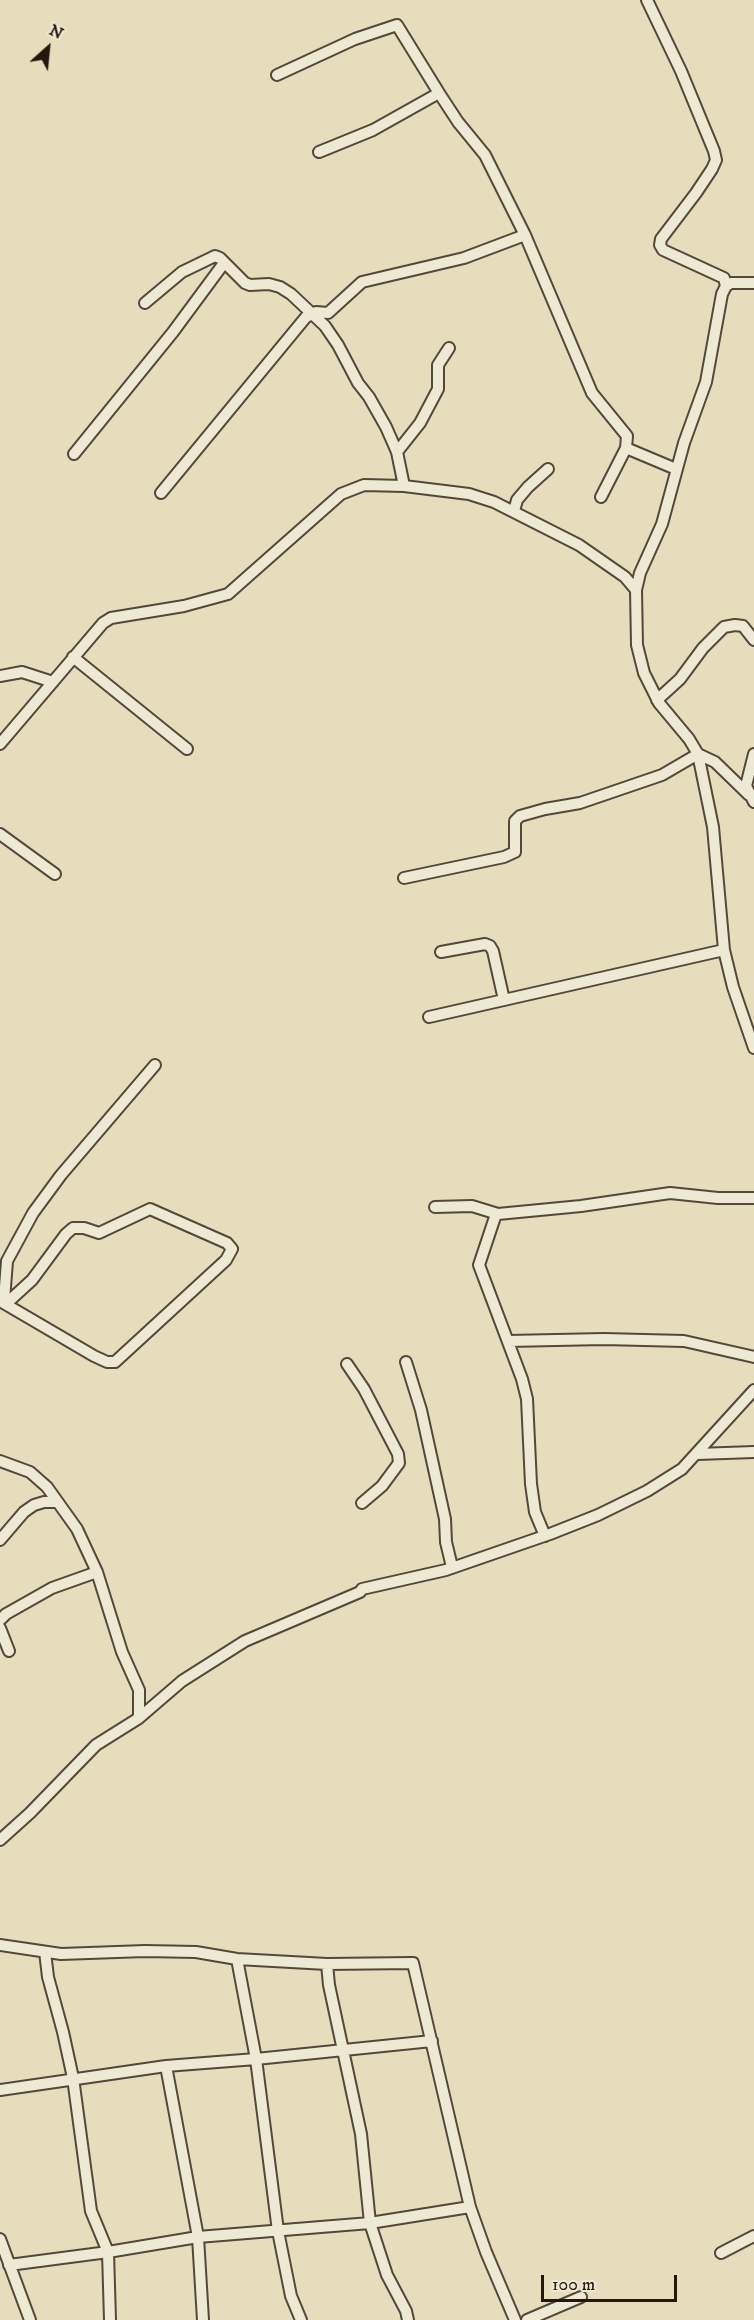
<!DOCTYPE html>
<style>
body{margin:0}
#map{position:relative;width:754px;height:2320px;overflow:hidden;background:#e5ddbc;font-family:"IM FELL DW Pica",serif}
canvas{display:block}
.north{position:absolute;left:18px;top:18px;width:60px;height:60px;-webkit-text-stroke:4px #eee9d3;paint-order:stroke;rotate:27deg;font-size:16px;font-weight:700;line-height:24px;text-align:center;color:#24170e}
.north::after{content:'';display:block;margin:auto;width:21px;height:27px;background:#24170e;clip-path:polygon(50% 0,100% 100%,50% 72%,0 100%)}
.scale{position:absolute;left:541px;top:2275px;width:136px;height:27px;box-sizing:border-box;border:3px solid #24170e;border-top:0;padding-left:8px;font-size:18px;line-height:21px;white-space:nowrap;color:#24170e;-webkit-text-stroke:4px #eee9d3;paint-order:stroke}
</style>
<div id="map">
<canvas width="754" height="2320"></canvas>
<div class="north">N</div>
<div class="scale">100 m</div>
</div>
<script>
const context = document.querySelector('canvas').getContext('2d');
context.lineJoin = 'round';
const toPath = rows => new Path2D(rows.map(r => 'M' + r).join(''));
function stroke(path, color, width, dash) { context.strokeStyle = color; context.lineWidth = width; context.lineCap = dash ? 'butt' : 'round'; context.setLineDash(dash || []); context.stroke(path); }
const minor = toPath([
 [647,0,681,71,714,151,716,160,712,169,696,193,661,239,660,245,663,250,724,278,726,286],
 [277,75,355,39,397,25,439,93],
 [319,152,373,130,439,93,458,122,485,155,525,235,592,393,627,436,626,448,676,469],
 [145,303,182,272,215,256,220,258,245,283,250,285,269,284,280,287,291,294,325,326,338,345,358,383,369,397,386,427,397,452,404,486],
 [397,452,420,423,438,389,438,365,449,348],
 [74,454,173,332,224,263],
 [161,493,306,317,316,312,328,313,362,282,464,258,525,235],
 [601,497,626,448],
 [514,511,517,500,528,487,548,469],
 [636,590,640,573,662,524,684,443,706,382,722,294,726,286,731,283,754,283],
 [73,657,187,749],
 [0,676,22,672,53,682],
 [657,700,680,679,703,648,724,627,735,625,743,626,754,640],
 [0,744,103,623,111,618,184,606,228,594,341,494,364,485,404,486,469,494,494,502,579,545,625,577,636,590,637,645,644,673,659,703,689,739,698,754,713,827,724,950,733,987,754,1048],
 [754,754,746,786,754,802],
 [0,834,55,874],
 [404,878,504,857,515,852,515,821,520,816,545,809,580,803,662,775,698,754,715,762,749,795],
 [441,952,485,944,490,946,493,951,504,1000],
 [429,1017,724,950],
 [435,1207,472,1206,498,1214,581,1206,670,1193,718,1198,754,1198],
 [496,1214,479,1265,522,1379,527,1399,531,1484,535,1512,545,1536],
 [0,1300,9,1301,32,1280,66,1234,73,1228,84,1228,99,1233,150,1209,227,1243,232,1249,226,1260,115,1362,107,1362,94,1356,0,1301],
 [4,1300,7,1261,33,1213,61,1175,155,1065],
 [508,1341,604,1339,684,1341,754,1357],
 [406,1362,421,1410,445,1519,446,1542,452,1567],
 [347,1364,364,1389,398,1454,399,1463,382,1486,362,1503],
 [697,1454,754,1452],
 [0,1461,30,1472,47,1487,77,1529,97,1572,122,1652,139,1690,139,1718],
 [0,1540,24,1512,34,1505,44,1502,56,1502],
 [0,1620,6,1614,52,1588,97,1572],
 [0,1628,9,1651],
 [0,1840,30,1813,96,1745,139,1718,182,1681,245,1641,360,1592,362,1589,446,1570,550,1534,598,1515,647,1491,682,1469,754,1390],
 [0,1945,61,1954,145,1951,196,1952,237,1959,327,1964,413,1963,470,2207,486,2252,515,2320],
 [45,1952,48,1977,63,2032,73,2078,91,2211,108,2252,110,2320],
 [237,1959,256,2059,278,2231,291,2296,301,2320],
 [327,1964,329,1985,361,2134,370,2223,387,2275,406,2311,408,2320],
 [166,2066,198,2237,203,2320],
 [0,2090,166,2066,256,2059,432,2041],
 [0,2239,30,2320],
 [721,2253,754,2236],
 [9,2265,108,2252,198,2237,370,2223,470,2207],
 [527,2320,581,2297]
]);
stroke(minor, '#54483a', 14);
stroke(minor, '#eee9d3', 10);
</script>
